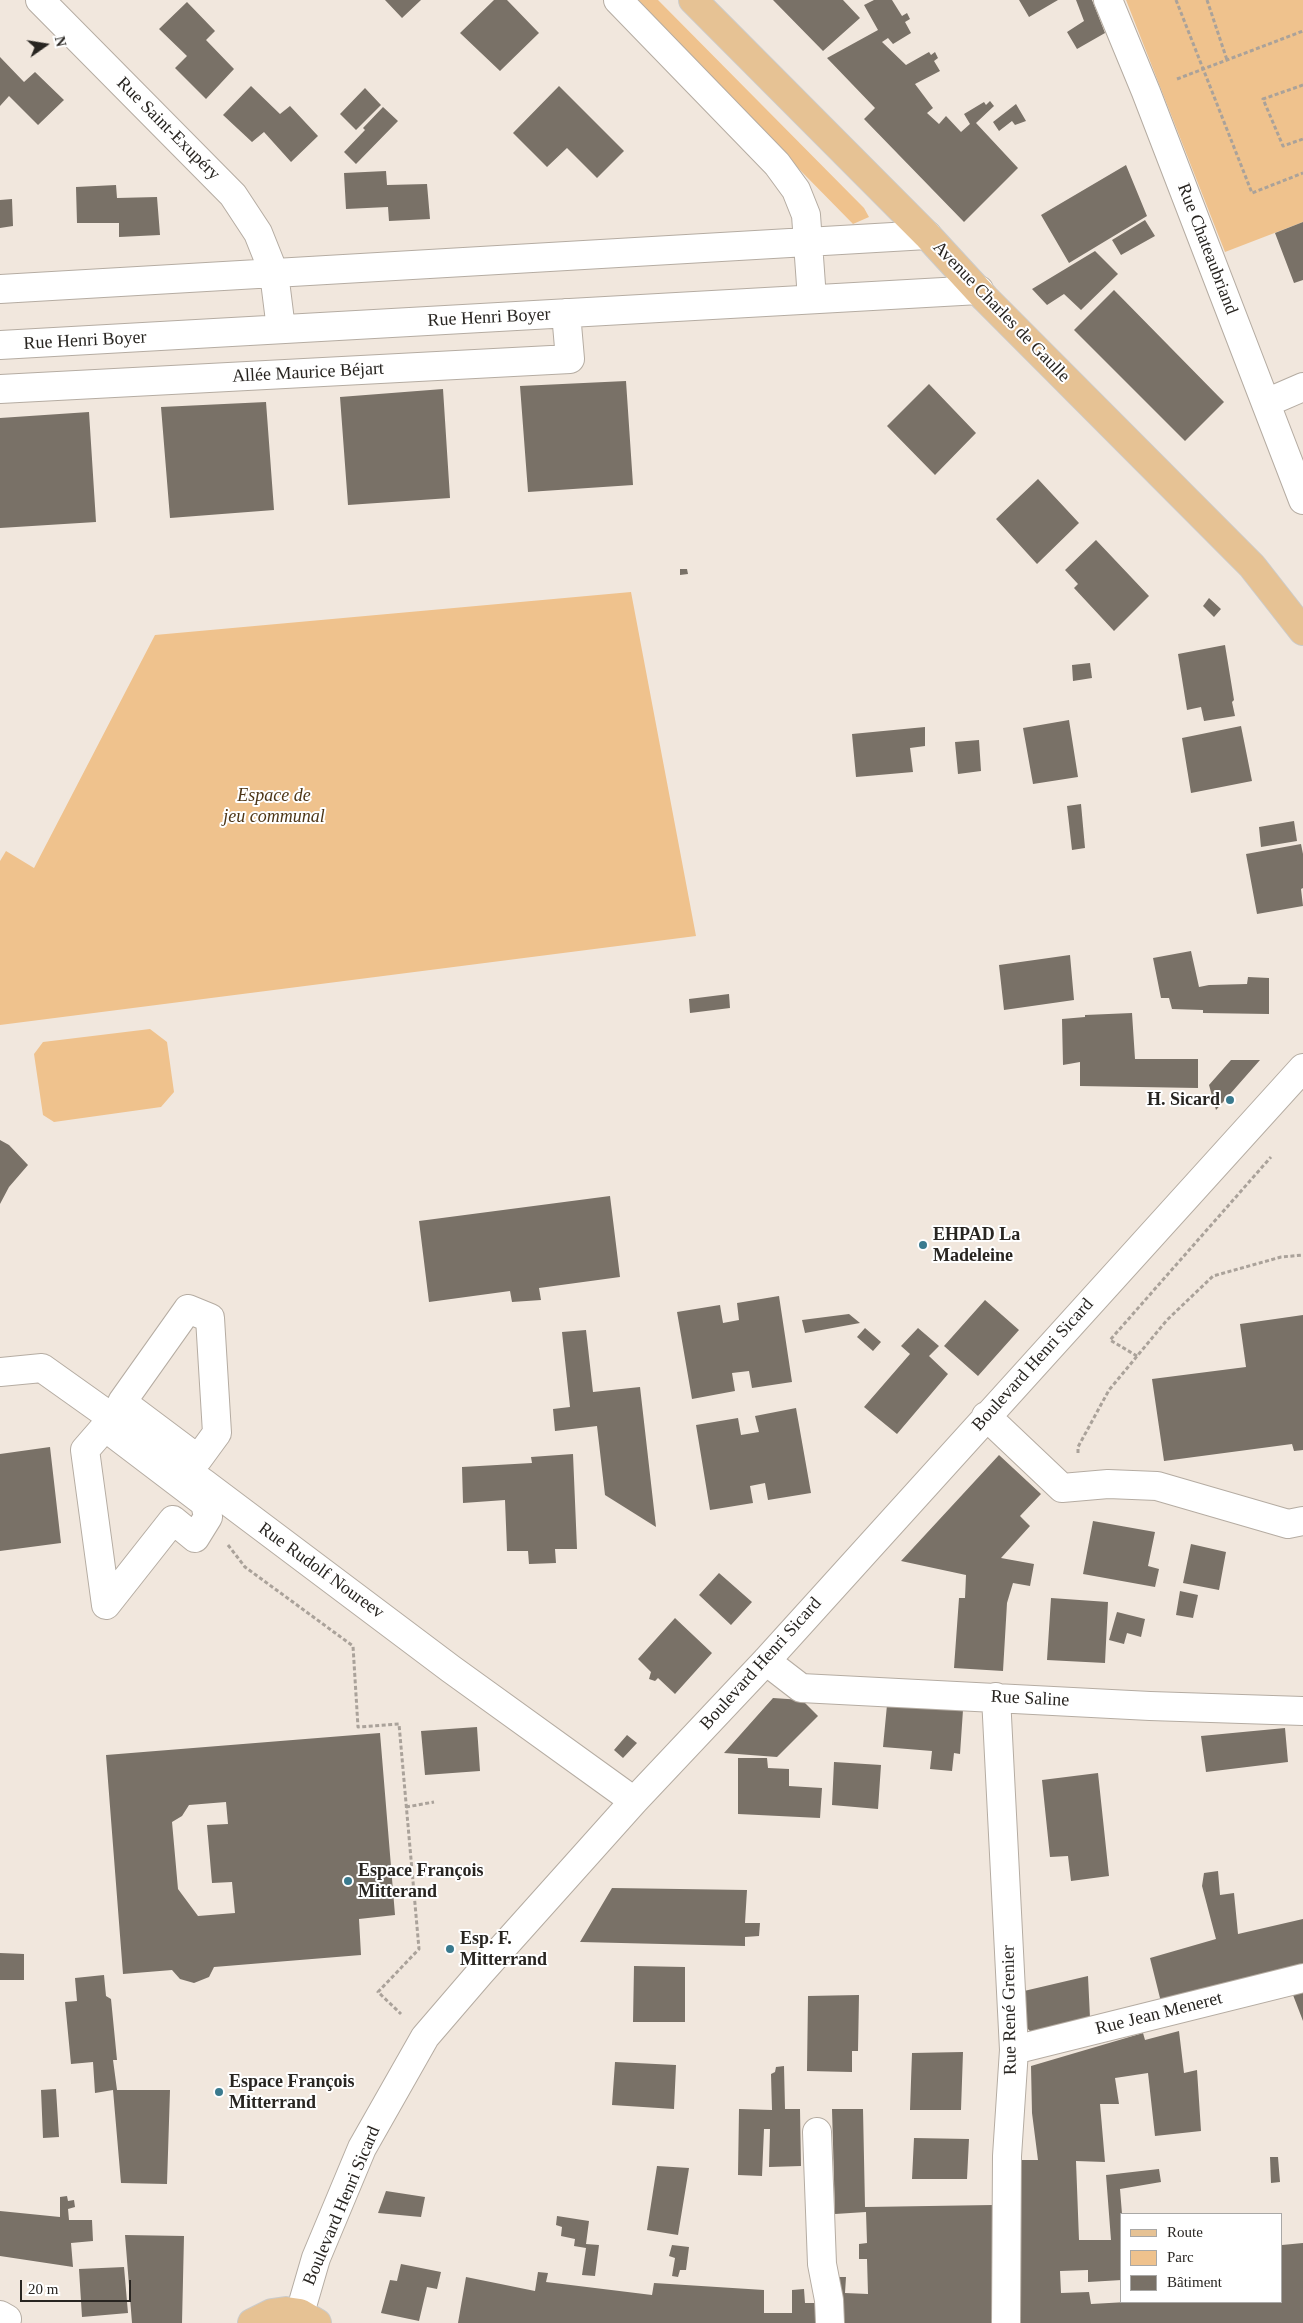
<!DOCTYPE html>
<meta charset="utf-8">
<style>
body{margin:0}
#map{position:relative;width:1303px;height:2323px;overflow:hidden;background:#f1e7dd;font-family:"Times New Roman",serif}
canvas{display:block}
.legend{position:absolute;left:1120px;top:2213px;width:162px;height:90px;box-sizing:border-box;background:#fff;border:1px solid #a9a8a6;margin:0;padding:6px 9px;list-style:none;font-size:15px;color:#282521}
.legend li{display:flex;align-items:center;gap:10px;height:25px}
.legend b{width:25px;border:1px solid #a9a8a6}
.north{position:absolute;left:20px;top:20px;width:50px;height:50px;-webkit-text-stroke:4px #fff;paint-order:stroke;rotate:77deg;font-size:14px;font-weight:700;line-height:20px;text-align:center;color:#282521}
.north::after{content:'';display:block;margin:auto;width:18px;height:22px;background:#282521;clip-path:polygon(50% 0,100% 100%,50% 72%,0 100%)}
.scale{position:absolute;left:20px;top:2280px;width:111px;height:22px;box-sizing:border-box;border:2px solid #282521;border-top:0;padding-left:6px;font-size:15px;line-height:18px;white-space:nowrap;color:#282521;-webkit-text-stroke:4px #fff;paint-order:stroke}
</style>
<div id="map">
<canvas width="1303" height="2323"></canvas>
<ul class="legend">
<li><b style="height:6px;background:#e6c294"></b>Route</li>
<li><b style="height:14px;background:#efc28d"></b>Parc</li>
<li><b style="height:14px;background:#797167"></b>Bâtiment</li>
</ul>
<div class="north">N</div>
<div class="scale">20 m</div>
</div>
<script>
const context = document.querySelector('canvas').getContext('2d');
context.lineJoin = 'round';
function fillPath(path, color) { context.fillStyle = color; context.fill(path, 'evenodd'); }
const toPath = rows => new Path2D(rows.map(r => 'M' + r).join(''));
function stroke(path, color, width, dash) { context.strokeStyle = color; context.lineWidth = width; context.lineCap = dash ? 'butt' : 'round'; context.setLineDash(dash || []); context.stroke(path); }
function label(font, color, halo, rows, align = 'center') {
  context.font = font + ' "Times New Roman",serif'; context.lineWidth = 4; context.setLineDash([]); context.textBaseline = 'middle'; context.strokeStyle = halo; context.fillStyle = color; for (const [text, x, y, turn = 0] of rows) {
    context.save(); context.translate(x, y); context.rotate((+turn || 0) * Math.PI / 180); context.textAlign = isNaN(turn) ? turn : align; if (halo) context.strokeText(text, 0, 0); context.fillText(text, 0, 0); context.restore();
  }
}
const green = toPath([
 [633,0,658,0,864,208,869,217,853,224],
 [1126,0,1303,0,1303,222,1225,252],
 [631,592,696,936,0,1025,0,861,6,851,34,868,155,635],
 [150,1029,167,1042,174,1092,161,1107,54,1122,43,1115,34,1054,43,1042]
]);
const building = toPath([
 [385,0,421,0,402,18],
 [494,0,507,0,539,33,500,71,460,33],
 [773,0,843,0,860,18,823,51],
 [874,0,892,0,902,16,907,13,910,19,905,22,911,33,893,44,888,38,882,42,906,65,929,52,931,55,935,52,938,58,934,61,940,71,915,84,933,108,927,113,939,124,946,116,961,132,970,124,964,114,984,102,986,105,990,101,994,106,976,123,1018,168,964,222,864,119,875,108,827,58,878,30,864,5],
 [1019,0,1058,0,1029,17],
 [1076,0,1092,0,1105,33,1077,49,1067,32,1084,21],
 [187,2,215,31,206,40,234,69,206,99,175,68,187,56,159,29],
 [0,57,24,82,35,72,64,100,38,125,9,96,0,106],
 [251,86,280,114,290,106,318,136,291,162,264,132,252,142,223,115],
 [559,86,624,151,597,178,567,148,547,167,513,133],
 [365,88,381,105,356,130,340,114],
 [1016,104,1026,121,1015,125,1012,121,999,131,993,122],
 [383,107,398,121,356,164,344,152,365,130,363,128],
 [1126,165,1147,216,1069,263,1041,215],
 [386,171,387,185,427,184,430,219,389,221,388,207,346,209,344,173],
 [116,185,117,198,157,197,160,235,119,237,119,223,77,223,76,187],
 [12,199,13,226,0,228,0,200],
 [1145,220,1155,236,1121,255,1112,240],
 [1303,222,1303,280,1294,283,1275,233],
 [1095,251,1118,274,1081,310,1064,294,1047,305,1032,289],
 [1114,290,1224,402,1185,441,1074,330],
 [626,381,633,485,528,492,520,386],
 [929,384,976,433,935,475,887,426],
 [443,389,450,498,348,505,340,397],
 [266,402,274,510,170,518,161,407],
 [89,412,96,522,0,528,0,418],
 [1038,479,1079,523,1037,564,996,519],
 [1096,540,1149,596,1114,631,1074,588,1078,584,1065,570],
 [680,569,687,569,688,574,680,575],
 [1209,598,1221,609,1214,617,1203,606],
 [1225,645,1234,700,1232,702,1235,716,1204,721,1201,707,1187,710,1178,654],
 [1090,663,1092,678,1073,681,1072,665],
 [1069,720,1078,777,1033,784,1023,728],
 [1241,726,1252,781,1191,793,1182,738],
 [925,727,925,746,910,748,913,772,856,777,852,734],
 [979,740,981,771,958,774,955,742],
 [1081,804,1085,848,1072,850,1067,806],
 [1294,821,1297,841,1261,847,1259,827],
 [1301,844,1303,854,1303,888,1301,889,1303,906,1257,914,1246,854],
 [1191,951,1199,987,1209,985,1247,984,1248,977,1269,978,1269,1014,1203,1013,1203,1010,1172,1009,1169,998,1161,998,1153,958],
 [1070,955,1074,1000,1004,1010,999,965],
 [729,994,730,1008,690,1013,689,999],
 [1132,1013,1135,1059,1198,1059,1198,1088,1080,1086,1080,1062,1063,1065,1062,1019,1085,1017,1085,1015],
 [1231,1060,1260,1060,1216,1110,1209,1085],
 [0,1140,9,1145,28,1165,9,1187,0,1204],
 [610,1196,620,1277,539,1288,541,1300,512,1302,510,1291,429,1302,419,1221],
 [779,1296,792,1382,752,1388,749,1371,732,1373,735,1391,692,1399,677,1312,720,1305,723,1323,739,1320,737,1303],
 [985,1300,1019,1330,978,1376,944,1346],
 [849,1314,860,1323,805,1333,802,1320],
 [1303,1315,1303,1450,1294,1451,1292,1444,1164,1461,1152,1379,1246,1367,1240,1324],
 [865,1328,881,1342,873,1351,857,1337],
 [918,1328,939,1346,929,1356,948,1374,897,1434,864,1407,910,1354,901,1346],
 [586,1330,593,1392,640,1387,656,1527,605,1495,597,1426,555,1431,553,1409,570,1407,562,1332],
 [796,1408,811,1493,768,1500,765,1483,750,1486,753,1503,710,1510,696,1425,738,1418,741,1435,759,1432,755,1416],
 [50,1447,61,1543,0,1551,0,1454],
 [573,1454,577,1549,555,1549,556,1563,529,1564,528,1551,507,1551,505,1500,463,1503,462,1467,532,1463,531,1457],
 [999,1455,1041,1494,1020,1516,1030,1526,1001,1558,1034,1564,1030,1586,1013,1583,1007,1603,1003,1671,954,1668,959,1598,965,1598,966,1575,901,1561],
 [1093,1521,1155,1532,1148,1566,1159,1569,1155,1587,1083,1574],
 [1191,1544,1226,1552,1219,1590,1183,1583],
 [719,1573,752,1602,731,1625,699,1595],
 [1180,1591,1198,1595,1193,1618,1176,1615],
 [1051,1598,1108,1602,1105,1663,1047,1660],
 [1117,1612,1145,1619,1141,1637,1127,1633,1124,1644,1109,1640],
 [675,1618,712,1653,675,1694,658,1678,655,1681,649,1679,651,1672,638,1659],
 [773,1698,802,1700,818,1716,777,1757,724,1753],
 [887,1705,963,1710,960,1754,954,1753,952,1771,930,1769,932,1751,883,1747],
 [477,1727,480,1771,425,1775,421,1731],
 [1285,1728,1288,1762,1206,1772,1201,1736],
 [380,1733,395,1915,359,1919,361,1955,214,1967,209,1977,194,1983,180,1979,172,1970,123,1974,106,1755],
 [226,1802,228,1824,207,1825,212,1883,232,1882,235,1913,198,1916,178,1889,172,1822,182,1816,189,1805],
 [627,1735,637,1743,623,1758,614,1750],
 [738,1758,767,1758,768,1768,789,1769,789,1786,822,1788,820,1818,738,1814],
 [834,1762,881,1765,878,1809,832,1805],
 [1098,1773,1109,1876,1071,1881,1068,1856,1050,1857,1042,1780],
 [1218,1871,1220,1895,1234,1893,1238,1934,1303,1919,1303,1964,1161,2002,1150,1958,1216,1939,1202,1886,1204,1873],
 [612,1888,747,1890,745,1923,760,1923,759,1936,745,1937,745,1946,580,1942],
 [0,1953,24,1954,24,1980,0,1980],
 [634,1966,685,1967,685,2022,633,2022],
 [104,1975,106,1996,111,1999,117,2060,113,2060,117,2090,170,2090,167,2184,121,2183,113,2090,95,2093,93,2062,71,2064,65,2002,77,2001,75,1978],
 [1088,1976,1090,2018,1031,2032,1026,2027,1024,1991],
 [1303,1992,1303,2021,1293,1995],
 [859,1995,858,2051,852,2051,852,2072,807,2071,808,1996],
 [1179,2031,1184,2073,1197,2070,1201,2131,1155,2136,1148,2073,1115,2078,1119,2104,1100,2104,1105,2162,1076,2161,1079,2240,1111,2240,1106,2175,1159,2169,1161,2182,1120,2189,1122,2214,1122,2280,1088,2282,1088,2270,1060,2271,1061,2293,1089,2292,1091,2304,1127,2302,1282,2302,1282,2245,1303,2243,1303,2323,1019,2323,1018,2160,1038,2160,1032,2113,1031,2066,1143,2033,1145,2040],
 [963,2052,961,2110,910,2110,912,2053],
 [615,2062,676,2065,674,2109,612,2105],
 [784,2066,785,2109,800,2109,801,2166,769,2167,770,2129,764,2129,762,2176,738,2175,739,2109,772,2110,771,2074,775,2072,776,2067],
 [56,2089,59,2137,43,2138,41,2090],
 [832,2109,863,2109,865,2207,993,2205,992,2323,835,2323,835,2277,846,2277,845,2293,868,2294,867,2259,859,2259,859,2244,867,2243,866,2212,835,2214],
 [914,2138,969,2139,967,2179,912,2179],
 [1270,2157,1278,2157,1280,2182,1271,2183],
 [657,2166,689,2168,678,2235,647,2230],
 [386,2191,425,2197,421,2217,378,2213],
 [67,2196,68,2201,74,2200,75,2207,68,2209,69,2220,92,2220,93,2241,71,2243,73,2267,0,2256,0,2211,60,2217,60,2197],
 [557,2216,589,2221,586,2244,599,2245,595,2276,582,2275,586,2248,574,2246,575,2239,561,2236,562,2227,556,2225],
 [125,2235,184,2236,182,2323,132,2323],
 [672,2245,689,2247,686,2270,680,2270,678,2277,672,2276,675,2258,669,2256],
 [401,2264,441,2272,437,2289,427,2287,419,2321,381,2313,390,2280,397,2281],
 [124,2267,128,2313,82,2317,79,2269],
 [538,2272,548,2273,546,2282,652,2295,654,2283,764,2290,764,2313,792,2313,792,2290,804,2289,805,2303,824,2303,824,2323,458,2323,466,2277,535,2291]
]);
const path = toPath([
 [1176,0,1252,193,1303,173],
 [1207,0,1227,60],
 [1177,79,1303,31],
 [1303,85,1263,99,1283,146,1303,139],
 [1137,1356,1110,1340,1271,1157],
 [1078,1453,1078,1447,1109,1390,1167,1320,1213,1276,1281,1257,1303,1255],
 [228,1545,245,1567,353,1646,358,1727,399,1724,419,1949,378,1992,401,2014],
 [406,1807,434,1802]
]);
const minor = toPath([
 [40,0,233,195,258,233,274,273,281,329],
 [618,0,777,164,796,190,806,215,812,299],
 [1108,0,1146,92,1303,500],
 [0,289,927,235],
 [0,345,979,290],
 [0,389,570,359,566,313],
 [1266,403,1303,387],
 [188,1309,210,1318,217,1433,198,1459,122,1402,188,1309],
 [0,1372,42,1368,205,1484,451,1669,634,1801],
 [986,1416,1062,1488,1108,1484,1157,1486,1288,1524,1303,1521],
 [105,1427,205,1503,208,1517,195,1538,173,1520,106,1605,85,1450,105,1427],
 [766,1661,801,1688,1150,1706,1303,1711],
 [996,1697,1014,2050,1007,2156,1006,2323],
 [1014,2050,1303,1978],
 [817,2132,822,2264,829,2300,830,2323],
 [300,2313,316,2258,362,2148,425,2037,480,1973,634,1801,766,1661,1303,1068],
 [0,2315,7,2319]
]);
const major = toPath([
 [693,0,927,235,985,298,1252,566,1303,631],
 [252,2323,272,2313,286,2311,300,2313,317,2323]
]);
const markers = [
 [1230,1100,5,"#3a7a8e"],
 [923,1245,5,"#3a7a8e"],
 [348,1881,5,"#3a7a8e"],
 [450,1949,5,"#3a7a8e"],
 [219,2092,5,"#3a7a8e"]
];
const streetNames = [
 ["Rue Saint-Exupéry",168,129,45],
 ["Rue Chateaubriand",1207,249,69],
 ["Avenue Charles de Gaulle",1001,312,46],
 ["Rue Henri Boyer",489,318,-3],
 ["Rue Henri Boyer",85,341,-3],
 ["Allée Maurice Béjart",308,373,-3],
 ["Boulevard Henri Sicard",1033,1365,-48],
 ["Rue Rudolf Noureev",321,1571,36],
 ["Boulevard Henri Sicard",761,1664,-48],
 ["Rue Saline",1030,1699,3],
 ["Rue René Grenier",1010,2010,-91],
 ["Rue Jean Meneret",1159,2014,-14],
 ["Boulevard Henri Sicard",342,2206,-67]
];
const parkNames = [
 ["Espace de",274,796],
 ["jeu communal",274,817]
];
const poiNames = [
 ["H. Sicard",1220,1100,"right"],
 ["EHPAD La",933,1235],
 ["Madeleine",933,1256],
 ["Espace François",358,1871],
 ["Mitterand",358,1892],
 ["Esp. F.",460,1939],
 ["Mitterrand",460,1960],
 ["Espace François",229,2082],
 ["Mitterrand",229,2103]
];
fillPath(green, '#efc28d');
fillPath(building, '#797167');
stroke(minor, '#b5aca2', 30);
stroke(major, '#cbcbca', 30);
stroke(path, '#aaa29a', 3, [4, 2.5]);
stroke(minor, '#fff', 28);
stroke(major, '#e6c294', 28);
for (const [x, y, r, color] of markers) { const dot = new Path2D(); dot.arc(x, y, r, 0, 2 * Math.PI); context.fillStyle = color; context.fill(dot); stroke(dot, '#fff', 2); }
label('18px', '#282521', '#fff', streetNames);
label('italic 18px', '#4d3617', '#fff', parkNames);
label('bold 18px', '#282521', '#fff', poiNames, 'left');
</script>
